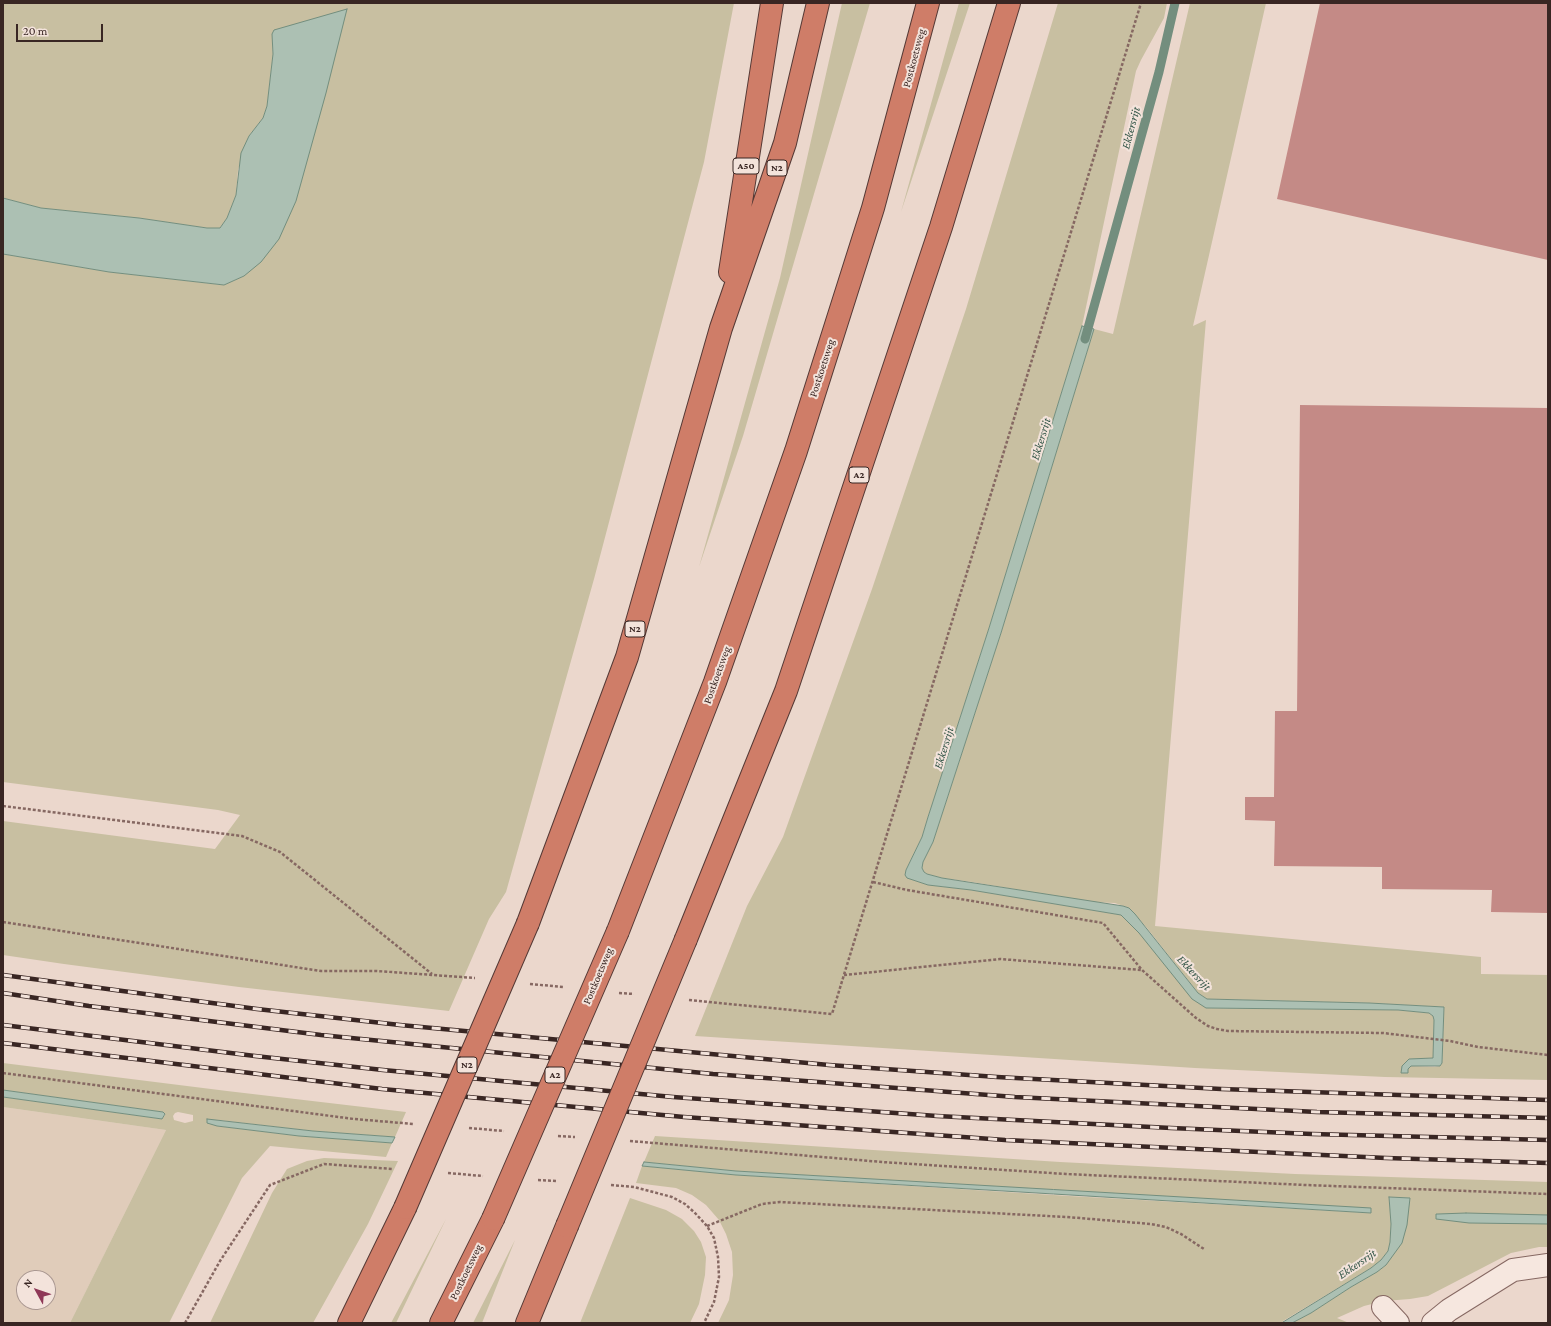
<!DOCTYPE html>
<style>
body{margin:0}
#map{position:relative;width:1551px;height:1326px;overflow:hidden;background:#ebd7cc;font-family:"Crimson Pro",serif}
canvas{display:block}
.frame{position:absolute;inset:0;border:4px solid #392623;pointer-events:none}
.north{position:absolute;left:16px;top:1270px;width:40px;height:40px;box-sizing:border-box;background:#f3e3db;border:1px solid #a99791;border-radius:50%;rotate:310deg;font-size:11px;font-weight:700;line-height:16px;text-align:center;color:#392623}
.north::after{content:'';display:block;margin:auto;width:14px;height:18px;background:#8f3857;clip-path:polygon(50% 0,100% 100%,50% 72%,0 100%)}
.scale{position:absolute;left:16px;top:24px;width:87px;height:18px;box-sizing:border-box;border:2px solid #392623;border-top:0;padding-left:5px;font-size:12px;line-height:14px;white-space:nowrap;color:#392623;-webkit-text-stroke:3px #f3e3db;paint-order:stroke}
</style>
<div id="map">
<canvas width="1551" height="1326"></canvas>
<div class="frame"></div>
<div class="north">N</div>
<div class="scale">20 m</div>
</div>
<script>
const context = document.querySelector('canvas').getContext('2d');
context.lineJoin = 'round';
function fillPath(path, color) { context.fillStyle = color; context.fill(path, 'evenodd'); }
const toPath = rows => new Path2D(rows.map(r => 'M' + r).join(''));
function stroke(path, color, width, dash) { context.strokeStyle = color; context.lineWidth = width; context.lineCap = dash ? 'butt' : 'round'; context.setLineDash(dash || []); context.stroke(path); }
function label(font, color, halo, rows, align = 'center') {
  context.font = font + ' "Crimson Pro",serif'; context.lineWidth = 4; context.setLineDash([]); context.textBaseline = 'middle'; context.strokeStyle = halo; context.fillStyle = color; for (const [text, x, y, turn = 0] of rows) {
    context.save(); context.translate(x, y); context.rotate((+turn || 0) * Math.PI / 180); context.textAlign = isNaN(turn) ? turn : align; if (halo) context.strokeText(text, 0, 0); context.fillText(text, 0, 0); context.restore();
  }
}
const farmland = toPath([
 [3,1107,166,1130,70,1323,3,1323],
 [24,1278,48,1278,48,1302,24,1302]
]);
const green = toPath([
 [3,3,734,3,704,162,594,579,506,892,489,919,449,1011,239,987,64,964,3,955,3,821,215,849,240,815,218,810,3,782,3,254,109,272,223,285,244,276,296,201,272,34,273,54,267,106,263,118,249,136,238,170,236,195,227,218,220,228,207,228,139,218,41,208,3,198],
 [842,3,870,3,743,436,699,567,780,278],
 [959,3,970,3,901,212],
 [1058,3,1167,3,1164,18,1141,60,1136,71,1082,326,989,628,928,817,922,837,906,870,909,878,928,885,971,890,1121,915,1139,933,1206,1008,1398,1010,1429,1013,1433,1016,1434,1020,1433,1058,1418,1059,1402,1073,1408,1073,1408,1069,1411,1066,1435,1067,1440,1066,1442,1063,1444,1007,1369,1003,1207,999,1198,993,1147,928,1129,908,1115,903,1091,902,972,882,942,878,927,874,924,872,922,868,923,862,933,842,1001,633,1094,329,1113,334,1190,3,1266,3,1193,326,1206,320,1155,926,1481,957,1481,974,1548,975,1548,1080,1385,1077,1195,1068,695,1036,747,906,783,837,872,589,966,309],
 [3,1063,227,1091,406,1112,395,1137,313,1131,218,1120,217,1126,299,1136,392,1143,386,1157,270,1146,242,1178,169,1323,70,1323,166,1130,3,1107,3,1097,162,1119,165,1115,163,1112,3,1090],
 [178,1112,193,1115,193,1121,185,1123,174,1120,173,1116,175,1113],
 [655,1136,1060,1162,1295,1174,1548,1182,1548,1247,1539,1247,1511,1253,1428,1296,1410,1299,1384,1301,1364,1306,1337,1318,1349,1323,1292,1323,1311,1313,1351,1287,1377,1272,1386,1265,1410,1198,1389,1197,1391,1224,1390,1242,1388,1251,1381,1260,1371,1268,1283,1321,1284,1323,718,1323,729,1300,733,1275,732,1252,726,1234,719,1220,706,1205,692,1195,676,1188,636,1183,642,1166,736,1175,1069,1196,1371,1213,1371,1209,736,1171,644,1162],
 [324,1158,398,1161,368,1224,313,1323,210,1323,272,1193,287,1169,307,1161],
 [630,1198,666,1210,682,1219,694,1231,701,1242,706,1257,705,1275,699,1304,690,1323,580,1323],
 [446,1219,396,1323,391,1323],
 [515,1240,482,1323,473,1323]
]);
const water = toPath([
 [347,9,326,93,296,201,279,239,261,262,244,276,224,285,109,272,3,254,3,198,41,208,139,218,207,228,220,228,227,218,236,195,241,153,249,136,263,118,267,106,273,54,272,34,274,30,347,9],
 [1082,326,1094,329,1001,633,933,842,923,862,922,868,924,872,927,874,942,878,1123,906,1129,908,1135,914,1198,993,1207,999,1369,1003,1444,1007,1442,1063,1440,1066,1411,1066,1408,1069,1408,1073,1401,1073,1402,1066,1409,1059,1433,1058,1434,1020,1433,1016,1429,1013,1398,1010,1206,1008,1192,999,1139,933,1121,915,971,890,928,885,907,878,905,875,906,870,922,837,928,817,989,628,1082,326],
 [3,1090,163,1112,165,1114,162,1119,3,1097,3,1090],
 [207,1119,313,1131,395,1137,392,1143,299,1136,217,1126,207,1123,207,1119],
 [644,1162,736,1171,1371,1208,1371,1213,736,1175,642,1166,644,1162],
 [1389,1197,1410,1198,1407,1225,1402,1243,1386,1265,1377,1272,1351,1287,1311,1313,1292,1323,1284,1323,1283,1322,1371,1268,1381,1260,1388,1251,1390,1242,1391,1224,1389,1197],
 [1466,1213,1548,1215,1548,1224,1469,1223,1436,1219,1436,1214,1438,1214,1466,1213]
]);
const stream = toPath([
 [1085,339,1159,72,1175,3]
]);
const building = toPath([
 [1320,3,1548,3,1548,260,1277,199],
 [1300,405,1548,408,1548,913,1491,912,1492,890,1382,889,1382,867,1274,866,1275,821,1245,820,1245,797,1274,797,1275,711,1297,711]
]);
const path = toPath([
 [3,806,242,836,280,852,432,974],
 [873,882,907,890,1103,923,1142,970,1196,1018,1208,1026,1217,1029,1228,1031,1383,1033,1450,1041,1478,1047,1548,1055],
 [3,922,321,971,377,971,475,978],
 [844,975,1000,959,1141,970],
 [530,984,564,987],
 [619,993,634,994],
 [689,1000,832,1014,1141,3],
 [3,1073,354,1119,414,1124],
 [469,1128,504,1131],
 [558,1136,575,1137],
 [630,1141,882,1162,1066,1174,1306,1185,1548,1194],
 [448,1173,483,1176],
 [538,1180,557,1181],
 [611,1185,634,1187,672,1197,685,1204,695,1213,707,1226,714,1238,718,1257,719,1277,714,1302,704,1323],
 [707,1226,762,1204,780,1202,1067,1217,1151,1224,1166,1227,1181,1234,1204,1249],
 [185,1323,220,1261,270,1185,324,1164,393,1169]
]);
const minor = toPath([
 [1383,1307,1398,1323],
 [1433,1323,1449,1310,1513,1270,1548,1265]
]);
const highway = toPath([
 [730,272,772,3],
 [528,923,627,657,721,328,785,143,818,3],
 [618,931,715,682,796,451,873,208,928,3],
 [686,939,786,691,941,227,1009,3],
 [349,1323,405,1208],
 [441,1323,493,1219],
 [527,1323,567,1226]
]);
const rail = toPath([
 [3,975,257,1009,400,1025,829,1065,997,1077,1221,1089,1548,1100],
 [3,993,89,1006,321,1035,713,1074,1015,1097,1317,1112,1548,1118],
 [3,1025,255,1056,383,1070,673,1097,937,1116,1171,1128,1312,1134,1548,1140],
 [3,1043,382,1089,684,1117,1005,1140,1386,1158,1548,1163]
]);
const highwayBridge = toPath([
 [405,1208,528,923],
 [493,1219,618,931],
 [567,1226,686,939]
]);
const shields = [
 [746,166,26],
 [777,168,20],
 [859,475,20],
 [635,629,20],
 [467,1065,20],
 [555,1075,20]
];
const shieldNames = [
 ["A50",746,166],
 ["N2",777,168],
 ["A2",859,475],
 ["N2",635,629],
 ["N2",467,1065],
 ["A2",555,1075]
];
const streetNames = [
 ["Postkoetsweg",914,58,-75],
 ["Postkoetsweg",822,368,-72],
 ["Postkoetsweg",717,675,-70],
 ["Postkoetsweg",598,976,-67],
 ["Postkoetsweg",466,1272,-64]
];
const waterNames = [
 ["Ekkersrijt",1131,128,-75],
 ["Ekkersrijt",1041,439,-73],
 ["Ekkersrijt",944,748,-73],
 ["Ekkersrijt",1194,973,47],
 ["Ekkersrijt",1357,1264,-34]
];
fillPath(farmland, '#e0ccba');
fillPath(green, '#c8bfa1');
fillPath(water, '#acc0b3');
stroke(water, '#738e7e', 1);
stroke(stream, '#738e7e', 9);
fillPath(building, '#c48a86');
stroke(minor, '#866862', 24);
stroke(highway, '#553935', 24);
stroke(path, '#866862', 2.5, [3, 2]);
stroke(minor, '#f6e7df', 22);
stroke(highway, '#cf7d68', 22);
stroke(rail, '#392623', 4.5);
stroke(rail, '#f3e3db', 3, [9]);
stroke(highwayBridge, '#553935', 24, []);
stroke(highwayBridge, '#cf7d68', 22);
for (const [x, y, w] of shields) { const box = new Path2D(); box.roundRect(x - w / 2, y - 8, w, 16, 3); context.fillStyle = '#f3e3db'; context.fill(box); stroke(box, '#392623', 1); }
label('bold 10px', '#392623', null, shieldNames);
label('11px', '#392623', '#f3e3db', streetNames);
label('italic 12px', '#345648', '#f3e3db', waterNames);
</script>
